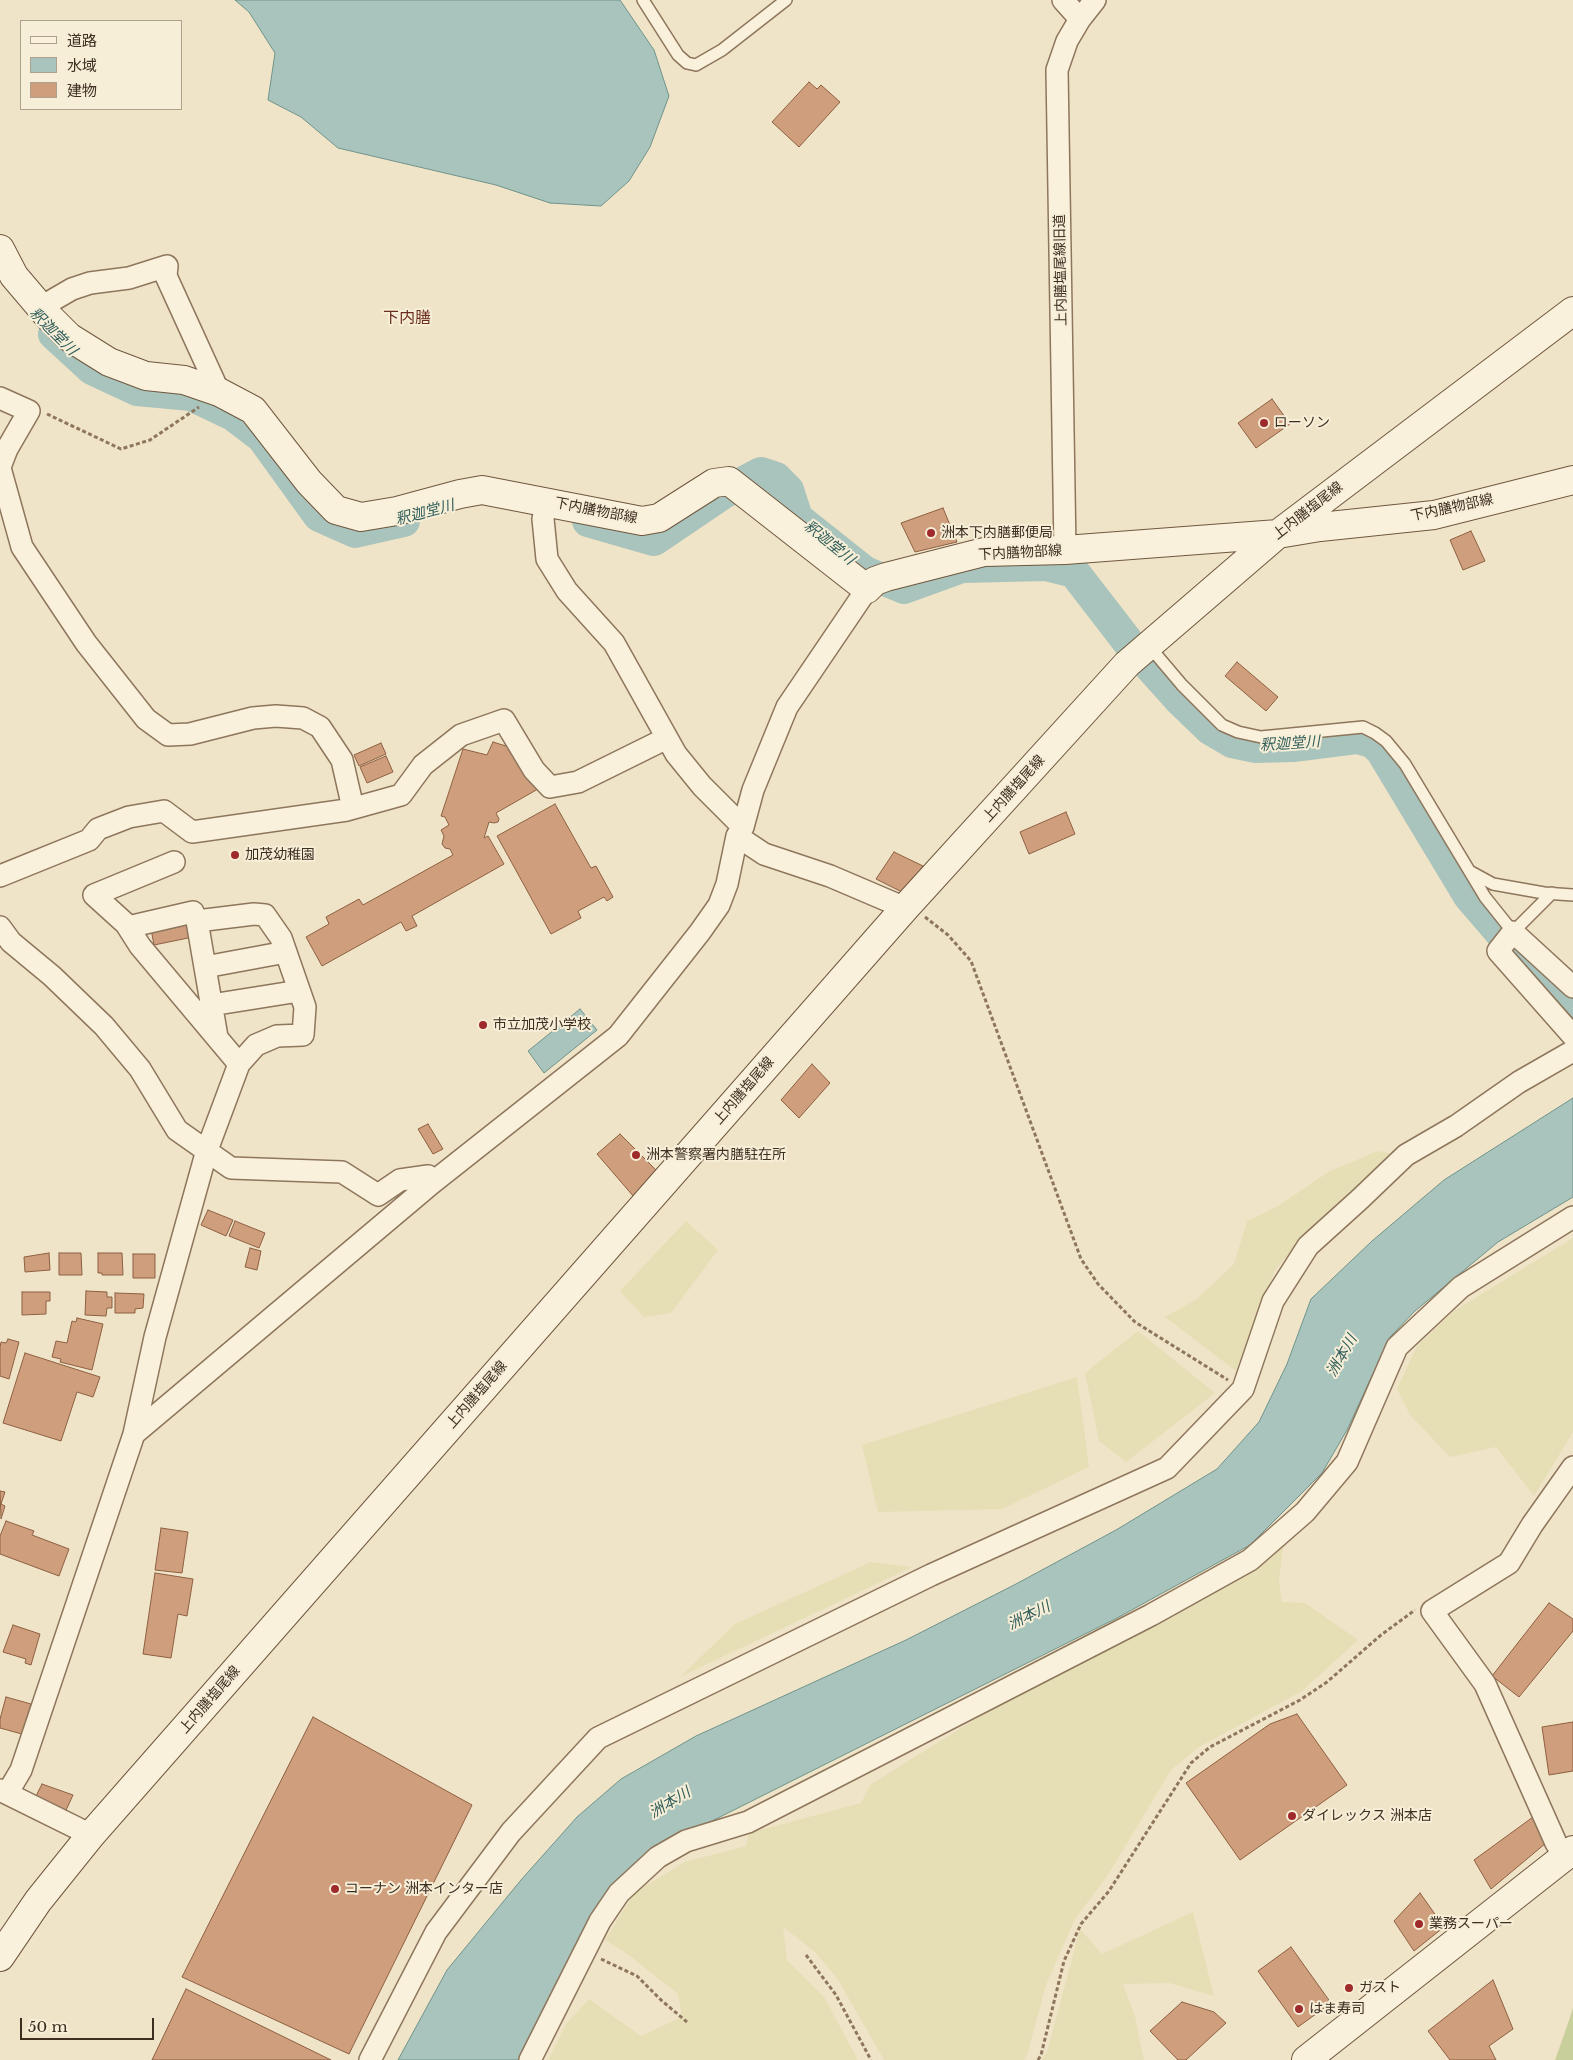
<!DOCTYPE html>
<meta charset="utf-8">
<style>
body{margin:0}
#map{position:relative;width:1573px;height:2060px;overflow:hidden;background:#f0e4c8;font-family:"Libre Baskerville","Noto Sans JP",serif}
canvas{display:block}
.legend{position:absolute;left:20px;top:20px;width:162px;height:90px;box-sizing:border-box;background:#f7eed8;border:1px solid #ada18e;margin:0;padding:6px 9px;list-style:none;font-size:15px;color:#3d2e20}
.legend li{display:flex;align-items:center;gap:10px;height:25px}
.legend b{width:25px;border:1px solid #ada18e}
.scale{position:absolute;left:20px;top:2018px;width:134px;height:22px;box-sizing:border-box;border:2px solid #3d2e20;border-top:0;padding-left:6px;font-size:15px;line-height:18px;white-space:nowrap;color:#3d2e20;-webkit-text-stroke:4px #f7eed8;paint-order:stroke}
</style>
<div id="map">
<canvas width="1573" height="2060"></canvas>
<ul class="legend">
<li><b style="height:6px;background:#faf1dc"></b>道路</li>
<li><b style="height:14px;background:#a9c4bc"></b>水域</li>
<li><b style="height:14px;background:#cf9f7d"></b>建物</li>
</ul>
<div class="scale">50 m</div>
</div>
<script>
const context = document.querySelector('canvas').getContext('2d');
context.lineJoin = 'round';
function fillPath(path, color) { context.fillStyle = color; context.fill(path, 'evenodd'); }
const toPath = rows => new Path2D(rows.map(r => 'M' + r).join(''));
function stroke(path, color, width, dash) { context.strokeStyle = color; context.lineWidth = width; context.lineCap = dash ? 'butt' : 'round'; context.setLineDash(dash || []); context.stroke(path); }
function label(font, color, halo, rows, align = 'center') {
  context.font = font + ' "Libre Baskerville","Noto Sans JP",serif'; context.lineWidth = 4; context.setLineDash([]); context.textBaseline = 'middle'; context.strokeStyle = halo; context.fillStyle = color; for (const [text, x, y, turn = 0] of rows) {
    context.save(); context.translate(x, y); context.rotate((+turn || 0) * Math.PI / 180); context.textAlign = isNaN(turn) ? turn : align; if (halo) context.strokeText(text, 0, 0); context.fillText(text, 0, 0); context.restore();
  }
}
const farmland = toPath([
 [1378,1151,1392,1154,1311,1229,1275,1270,1236,1371,1165,1317,1197,1299,1234,1264,1247,1221,1278,1206,1330,1171],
 [686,1221,718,1250,671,1313,644,1317,620,1291],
 [1573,1238,1573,1432,1534,1496,1496,1447,1450,1457,1410,1415,1397,1389,1417,1346,1454,1311],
 [1138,1331,1215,1393,1126,1462,1099,1441,1085,1373],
 [1077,1377,1089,1467,1002,1509,878,1512,862,1445],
 [1287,1518,1279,1580,1282,1602,1305,1603,1358,1640,1302,1691,1199,1747,1171,1770,1108,1875,1075,1919,1046,1985,1028,2052,1024,2060,884,2060,837,1978,815,1952,783,1927,787,1960,824,1997,858,2060,548,2060,566,2024,589,1999,641,2036,682,2017,678,1994,626,1953,605,1940,635,1892,685,1862,746,1846,749,1833,861,1803,870,1785,982,1715,985,1699,1223,1570],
 [871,1562,912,1567,680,1677,735,1624],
 [1193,1912,1214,1996,1169,1983,1123,1984,1135,2016,1144,2060,1041,2060,1047,2052,1080,1929,1102,1954]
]);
const green = toPath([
 [1573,2008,1573,2060,1555,2060,1565,2032]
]);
const water = toPath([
 [235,0,620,0,654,50,669,96,650,147,629,181,601,206,550,203,496,185,338,148,301,117,268,100,275,53,249,12,235,0],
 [580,1009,597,1030,544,1073,528,1051,580,1009],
 [1573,1098,1573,1197,1498,1242,1415,1311,1390,1337,1347,1430,1322,1473,1250,1545,1117,1618,684,1835,642,1863,523,2060,398,2060,447,1970,521,1880,577,1817,621,1779,696,1736,906,1640,1016,1584,1116,1530,1217,1469,1259,1422,1287,1364,1311,1299,1372,1241,1444,1180,1573,1098]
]);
const river = toPath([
 [54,334,92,369,137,390,191,395,233,415,262,437,319,516,355,532,404,521],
 [588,521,654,540,725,492,761,473,776,478,788,490,797,518,865,572,904,588,962,567,1046,565,1074,572,1128,642,1180,700,1210,729,1232,742,1256,747,1295,746,1358,738,1372,742,1381,750,1469,896,1506,939],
 [1524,958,1573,1009]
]);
const building = toPath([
 [809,82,817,89,821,85,840,102,799,147,772,122,809,82],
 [1272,399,1290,424,1256,448,1238,423,1272,399],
 [943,508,957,542,915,552,901,523,943,508],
 [1471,531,1485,561,1463,570,1450,540,1471,531],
 [1237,662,1278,697,1266,711,1225,676,1237,662],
 [493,742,519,750,538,789,496,813,499,819,498,822,494,823,489,822,484,838,488,836,504,864,412,916,417,926,406,931,401,922,322,966,306,937,329,924,326,917,359,899,363,905,453,855,450,849,445,848,442,844,444,836,441,830,449,825,445,817,441,816,463,749,487,755,493,742],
 [381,743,386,754,359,766,354,755,381,743],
 [386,756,393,772,367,783,360,767,386,756],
 [555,804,591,868,596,866,613,897,607,901,604,897,578,911,581,918,551,934,497,836,555,804],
 [1066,812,1075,834,1029,854,1020,832,1066,812],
 [894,852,923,866,904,893,876,879,894,852],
 [190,921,193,937,154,945,151,929,190,921],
 [812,1064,830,1083,799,1118,781,1100,812,1064],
 [428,1124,443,1149,433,1154,418,1129,428,1124],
 [620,1134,662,1176,634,1197,597,1154,620,1134],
 [208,1210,233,1220,226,1236,201,1225,208,1210],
 [235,1221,265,1233,259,1248,229,1236,235,1221],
 [250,1248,261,1251,257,1270,245,1267,250,1248],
 [49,1253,50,1270,25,1272,24,1257,49,1253],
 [59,1253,81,1253,82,1275,59,1275,59,1253],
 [98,1253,122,1253,123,1275,102,1275,102,1273,98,1273,98,1253],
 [133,1254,155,1254,155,1278,133,1278,133,1254],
 [86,1291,107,1292,107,1297,112,1297,112,1308,107,1308,106,1316,85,1315,86,1291],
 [22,1292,50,1292,50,1301,46,1301,46,1314,22,1315,22,1292],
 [115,1293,144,1294,143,1308,135,1309,135,1313,115,1313,115,1293],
 [77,1318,103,1324,92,1370,60,1362,61,1359,52,1357,56,1341,67,1343,72,1321,76,1322,77,1318],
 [8,1339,19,1342,9,1379,0,1376,0,1347,1,1342,6,1343,8,1339],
 [25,1353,100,1377,93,1397,77,1392,61,1441,3,1423,25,1353],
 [0,1491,5,1492,1,1504,5,1506,1,1519,0,1491],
 [6,1521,34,1531,32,1535,69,1549,59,1576,0,1554,0,1536,6,1521],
 [161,1528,188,1532,182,1573,155,1570,161,1528],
 [155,1573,193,1579,187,1616,178,1614,171,1658,143,1654,155,1573],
 [1549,1603,1573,1619,1573,1631,1519,1697,1492,1676,1549,1603],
 [13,1625,40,1634,31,1665,25,1663,26,1659,3,1652,13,1625],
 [6,1697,31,1704,22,1734,0,1728,0,1719,6,1697],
 [1297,1714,1347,1785,1240,1860,1186,1783,1270,1724,1297,1714],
 [313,1717,472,1805,349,2054,182,1977,313,1717],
 [1573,1722,1573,1771,1549,1775,1542,1727,1573,1722],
 [42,1784,73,1795,62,1819,33,1802,42,1784],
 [1533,1817,1546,1843,1491,1889,1474,1860,1533,1817],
 [1420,1893,1444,1927,1414,1951,1394,1921,1420,1893],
 [1291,1947,1331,2003,1298,2027,1258,1971,1291,1947],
 [1493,1980,1513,2029,1489,2046,1496,2060,1450,2060,1428,2031,1493,1980],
 [186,1989,331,2060,152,2060,186,1989],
 [1182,2002,1214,2012,1226,2023,1186,2060,1178,2060,1150,2031,1182,2002]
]);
const path = toPath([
 [47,414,121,449,150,440,199,407],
 [925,917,948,935,971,961,1081,1259,1098,1284,1135,1322,1228,1380],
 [806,1955,836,1995,871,2060],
 [601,1959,637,1976,661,2000,687,2022],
 [1038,2060,1041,2055,1064,1961,1081,1924,1109,1891,1191,1763,1210,1747,1300,1700,1327,1682,1381,1635,1415,1610]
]);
const service = toPath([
 [643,0,678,55,687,63,696,65,722,50,786,0],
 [1149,646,1182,685,1222,725,1238,732,1261,737,1363,727,1375,733,1386,741,1405,764,1485,897,1513,932,1552,893],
 [1471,872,1493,884,1544,893,1573,895]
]);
const minor = toPath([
 [1063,0,1080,19],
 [41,307,72,289,90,283,129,278,167,266,166,276,219,392],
 [0,398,29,411,7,449,0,467],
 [0,468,22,547,86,643,146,719,168,735,190,734,253,718,276,716,303,718,320,727,342,760,353,808],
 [546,502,543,519,547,559,567,591,614,643,676,754,702,786,743,827],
 [1065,550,1057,70,1067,41,1080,19,1095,0],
 [737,836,764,854,830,876,905,908],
 [174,862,94,895,126,924,140,946,239,1064],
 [0,876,89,840,98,829,129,817,164,811,192,832,347,810,401,795,423,765,461,735,504,720,534,770,550,787,578,782,667,738],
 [0,927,11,942,52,976,104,1026,140,1069,177,1130,231,1168,342,1172,378,1195,400,1180,428,1176,432,1183],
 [128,927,193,912,197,921,217,1037],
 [205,967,286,952],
 [1573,987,1513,932,1498,951,1573,1036],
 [211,1005,299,991],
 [134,1434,432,1183,618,1036,700,932,719,905,727,884,737,836,743,827,753,790,787,707,867,589],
 [0,1790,91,1835],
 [8,1792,21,1770,134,1434,155,1337,207,1150,239,1064,256,1045,277,1036,303,1035,305,1007,281,938,265,915,254,914,197,921],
 [1564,1856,1556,1843,1485,1684,1432,1611,1509,1563,1532,1525,1573,1467],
 [370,2060,436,1932,511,1832,598,1738,931,1575,1167,1468,1243,1389,1273,1301,1308,1246,1360,1199,1406,1155,1456,1126,1519,1082,1573,1051],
 [530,2060,600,1921,619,1893,658,1857,686,1841,748,1822,1151,1615,1250,1560,1305,1512,1347,1462,1397,1347,1461,1287,1573,1217]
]);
const secondary = toPath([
 [0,249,14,276,48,316,69,337,109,362,146,376,184,380,219,392,253,410,309,482,336,510,361,517,397,511,460,494,482,490,642,521,659,518,714,483,729,481,867,589,875,581,886,577,984,552,1065,550,1278,534,1320,527,1434,515,1573,480],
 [0,1957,38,1901,91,1835,905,908,1127,664,1278,534,1573,311],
 [1306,2060,1573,1850]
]);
const markers = [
 [1264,423,5,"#9e2a2b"],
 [931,533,5,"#9e2a2b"],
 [235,855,5,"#9e2a2b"],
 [483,1025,5,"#9e2a2b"],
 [636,1155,5,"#9e2a2b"],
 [1292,1816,5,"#9e2a2b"],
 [335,1889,5,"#9e2a2b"],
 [1419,1924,5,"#9e2a2b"],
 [1349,1988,5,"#9e2a2b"],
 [1299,2009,5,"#9e2a2b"]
];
const streetNames = [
 ["上内膳塩尾線旧道",1061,270,-91],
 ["下内膳物部線",1452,508,-12],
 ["下内膳物部線",596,511,11],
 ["上内膳塩尾線",1308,511,-38],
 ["下内膳物部線",1020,553,-3],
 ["上内膳塩尾線",1014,789,-48],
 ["上内膳塩尾線",744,1091,-49],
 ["上内膳塩尾線",477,1395,-49],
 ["上内膳塩尾線",210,1700,-49]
];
const poiNames = [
 ["ローソン",1274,423],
 ["洲本下内膳郵便局",941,533],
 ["加茂幼稚園",245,855],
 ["市立加茂小学校",493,1025],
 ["洲本警察署内膳駐在所",646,1155],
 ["ダイレックス 洲本店",1302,1816],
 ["コーナン 洲本インター店",345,1889],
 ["業務スーパー",1429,1924],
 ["ガスト",1359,1988],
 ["はま寿司",1309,2009]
];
const waterNames = [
 ["釈迦堂川",53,332,45],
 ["釈迦堂川",425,513,-15],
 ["釈迦堂川",829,543,39],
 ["釈迦堂川",1290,744,-4],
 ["洲本川",1342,1356,-60],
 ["洲本川",1029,1616,-26],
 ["洲本川",670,1803,-31]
];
const quarterNames = [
 ["下内膳",407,318]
];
fillPath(farmland, '#e6deb5');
fillPath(green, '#c9cf9b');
fillPath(water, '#a9c4bc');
stroke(water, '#6f938a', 1);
stroke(river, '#a9c4bc', 32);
fillPath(building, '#cf9f7d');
stroke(building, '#8d5f41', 1);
stroke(service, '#8d765c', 14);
stroke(minor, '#8d765c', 24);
stroke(secondary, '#6f573f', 30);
stroke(path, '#8d765c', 3, [4, 2.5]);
stroke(service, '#faf1dc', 11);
stroke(minor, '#faf1dc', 21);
stroke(secondary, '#faf1dc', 28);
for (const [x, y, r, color] of markers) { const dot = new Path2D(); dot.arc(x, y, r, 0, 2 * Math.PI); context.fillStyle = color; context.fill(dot); stroke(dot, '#f7eed8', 2); }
label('14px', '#3d2e20', '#f7eed8', streetNames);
label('14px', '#3d2e20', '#f7eed8', poiNames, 'left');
label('italic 15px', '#2f5d5a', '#f7eed8', waterNames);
label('16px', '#6b2e1e', '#f7eed8', quarterNames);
</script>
